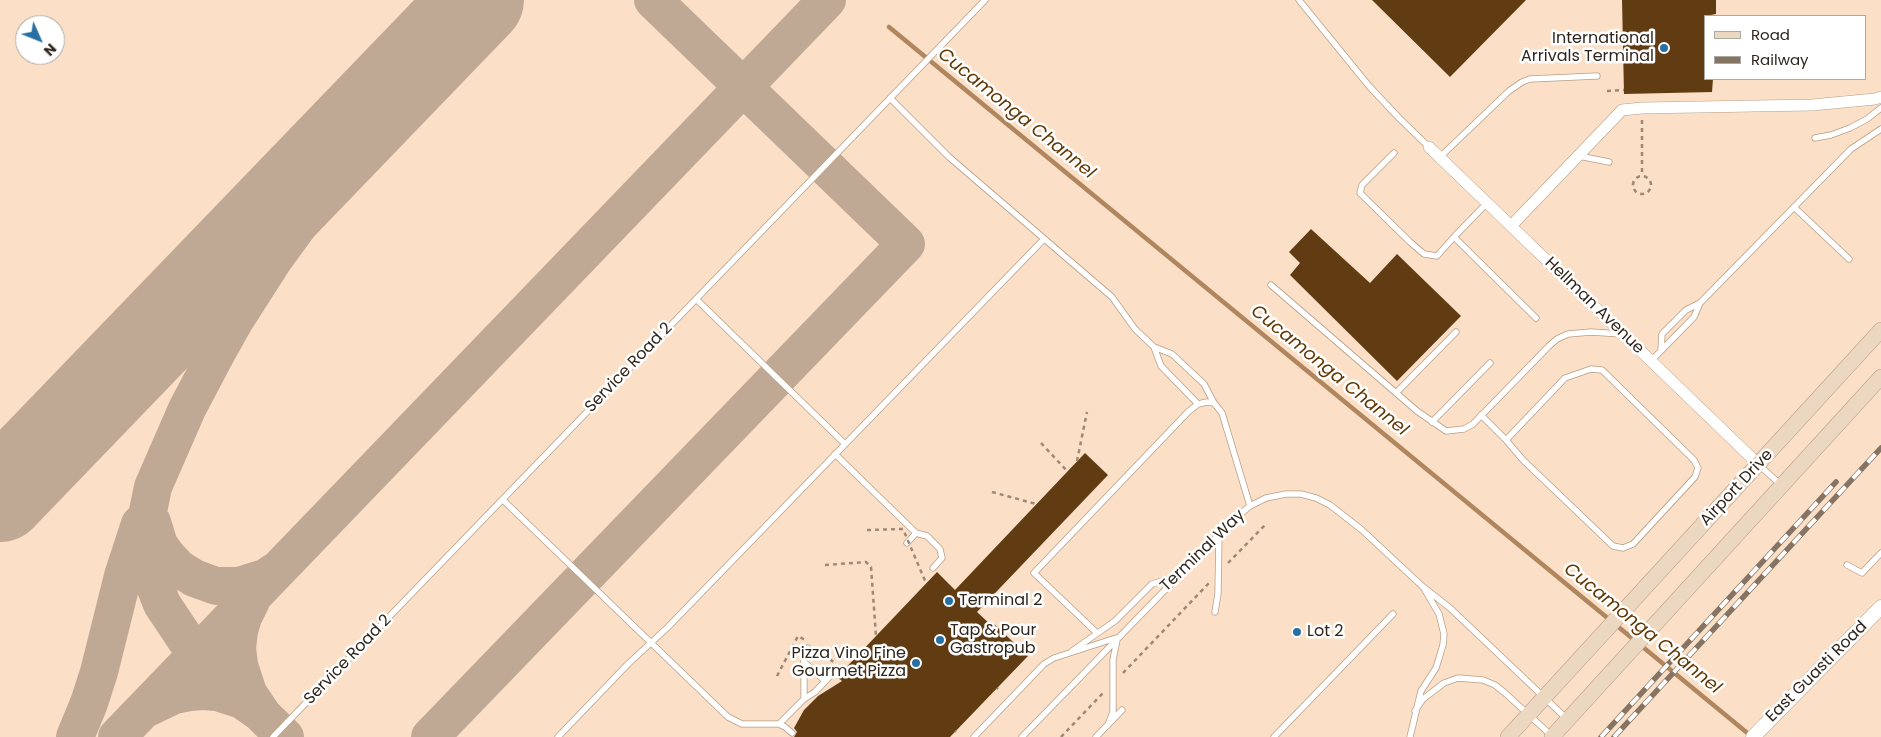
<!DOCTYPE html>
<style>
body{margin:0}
#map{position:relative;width:1881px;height:737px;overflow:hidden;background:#fbdfc6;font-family:Poppins,sans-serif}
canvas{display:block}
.legend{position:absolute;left:1704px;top:15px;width:162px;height:65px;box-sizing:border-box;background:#fff;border:1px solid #aca8a4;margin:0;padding:6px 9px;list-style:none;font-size:15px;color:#2f251b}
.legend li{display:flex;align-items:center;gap:10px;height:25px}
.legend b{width:25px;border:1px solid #aca8a4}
.north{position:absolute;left:15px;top:15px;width:50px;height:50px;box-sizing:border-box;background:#fff;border:1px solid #aca8a4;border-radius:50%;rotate:134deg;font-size:14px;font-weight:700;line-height:20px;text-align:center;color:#2f251b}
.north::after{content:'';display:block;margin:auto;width:18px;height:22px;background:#286fa3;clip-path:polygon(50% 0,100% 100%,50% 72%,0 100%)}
</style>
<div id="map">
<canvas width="1881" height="737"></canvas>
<ul class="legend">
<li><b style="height:6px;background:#ecd7c0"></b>Road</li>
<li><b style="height:6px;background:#857363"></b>Railway</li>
</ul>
<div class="north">N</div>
</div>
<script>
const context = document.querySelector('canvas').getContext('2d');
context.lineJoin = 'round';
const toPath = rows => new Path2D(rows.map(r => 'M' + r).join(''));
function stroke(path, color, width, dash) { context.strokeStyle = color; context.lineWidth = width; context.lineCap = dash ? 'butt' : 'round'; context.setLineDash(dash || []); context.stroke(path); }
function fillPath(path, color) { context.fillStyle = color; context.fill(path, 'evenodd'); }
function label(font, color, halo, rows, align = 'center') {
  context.font = font + ' Poppins,sans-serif'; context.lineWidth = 5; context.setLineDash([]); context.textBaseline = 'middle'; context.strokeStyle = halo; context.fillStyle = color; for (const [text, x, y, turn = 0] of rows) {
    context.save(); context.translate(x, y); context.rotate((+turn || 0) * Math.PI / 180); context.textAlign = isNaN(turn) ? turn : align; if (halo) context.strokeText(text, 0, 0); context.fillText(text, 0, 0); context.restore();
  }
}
const stream = toPath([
 [889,27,1751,736]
]);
const taxiway = toPath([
 [152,522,159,545,166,555,178,568,194,578,216,586,239,586,265,578,274,572],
 [149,707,174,695,189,692,203,691,217,692,242,700,262,714,248,693,239,665,237,648,239,631,243,617,251,601],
 [75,737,89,703,99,672,123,576,140,524],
 [117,737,827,0],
 [285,737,186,640,162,604,151,576,146,547,146,521,153,487,187,409,217,352,235,320,274,259,335,175,478,0],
 [430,737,906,244,653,0]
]);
const runway = toPath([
 [0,496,478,0]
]);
const building = toPath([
 [1372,0,1526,0,1450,77],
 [1622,0,1716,0,1716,14,1705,16,1705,79,1713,79,1712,92,1624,94],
 [1311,229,1370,283,1397,254,1461,316,1397,381,1290,275,1300,263,1289,252],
 [1085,453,1108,475,977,612,992,626,994,624,1028,656,950,737,794,737,797,732,794,728,804,710,818,696,842,681,837,677,937,572,955,590]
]);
const path = toPath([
 [1607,91,1624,90],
 [1642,120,1642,176],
 '1633 185a9 9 0 1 1 18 0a9 9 0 1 1-18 0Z',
 [1041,443,1067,471],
 [1077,461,1087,412],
 [992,492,1036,504],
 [1228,563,1267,523],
 [825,565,866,562,871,567,876,636],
 [817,650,835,663],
 [1123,673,1209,583],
 [777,676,798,636,805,640],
 [997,688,998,689],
 [955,731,956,732],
 [1061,737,1103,693]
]);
const service = toPath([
 [1299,0,1369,86,1399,118,1429,147],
 [890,98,949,157,1112,297,1135,329,1154,347],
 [1815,138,1831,135,1850,128,1867,119,1881,108],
 [1394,153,1362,185,1360,193,1410,242,1424,254,1437,256,1454,237],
 [1579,156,1609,162],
 [1440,157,1509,91,1522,82,1530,79,1597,76],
 [1487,203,1454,237,1536,318],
 [1794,207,1849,259],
 [1271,285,1417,411,1446,431,1464,429,1473,424,1549,346,1557,339,1568,334,1591,332,1621,334],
 [696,299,845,444],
 [1661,350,1662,334,1686,310,1700,303,1851,149,1881,129],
 [1651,361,1694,317,1700,303],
 [1396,393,1456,332],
 [1198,404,1161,366,1154,347,1172,354,1204,384,1214,403],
 [1481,415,1506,440,1523,460,1613,546,1623,548,1633,544,1695,477,1698,468,1694,460,1602,370,1591,369,1565,378,1506,440],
 [1432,422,1490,363],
 [835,454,916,533],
 [1759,465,1781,485],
 [503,500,728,717,742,724,779,724,785,727,792,733],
 [907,543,916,533,927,536,940,549,942,558,933,568],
 [1847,565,1862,573,1881,553],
 [1215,612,1218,594,1219,533],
 [1097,633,1034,573,1188,412,1198,404,1207,402,1214,403,1222,413,1250,506],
 [1072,651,1115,621,1152,584,1175,577],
 [804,662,825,681],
 [804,699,804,657,808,648],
 [1415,711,1423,699,1444,683,1458,678,1483,680,1495,685,1505,693,1552,736],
 [779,724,804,699,815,692,834,672],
 [1108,725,1113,712,1113,660,1117,640],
 [273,737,985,0],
 [558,737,628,664,668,627,1044,239],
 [974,737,1044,664,1054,658,1116,638],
 [1022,737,1235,518,1250,506,1266,498,1286,494,1301,494,1316,498,1330,505,1362,530,1422,586,1450,608,1568,720],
 [1096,737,1122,710],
 [1274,737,1393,614],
 [1410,737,1421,691,1436,668,1443,645,1444,634,1439,614,1425,590]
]);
const minor = toPath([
 [1429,147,1759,465],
 [1511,226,1622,110,1642,108,1812,105,1875,99,1881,97]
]);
const tertiary = toPath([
 [1753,737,1881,607]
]);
const secondary = toPath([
 [1508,737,1881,330],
 [1552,737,1881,377]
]);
const rail = toPath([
 [1601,737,1836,482],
 [1614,737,1881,448]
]);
const pathBridge = toPath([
 [867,530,903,529,926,583]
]);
const markers = [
 [1664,48,5,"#286fa3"],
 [949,601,5,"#286fa3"],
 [1297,632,5,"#286fa3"],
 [940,640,5,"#286fa3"],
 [916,663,5,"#286fa3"]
];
const poiNames = [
 ["International",1654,39,"right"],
 ["Arrivals Terminal",1654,57,"right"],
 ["Terminal 2",959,601],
 ["Tap & Pour",950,631],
 ["Gastropub",950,649],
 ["Lot 2",1307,632],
 ["Pizza Vino Fine",906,654,"right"],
 ["Gourmet Pizza",906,672,"right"]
];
const streetNames = [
 ["Hellman Avenue",1594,306,44],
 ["Service Road 2",629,368,-46],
 ["Airport Drive",1737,488,-47],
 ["Terminal Way",1203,551,-44],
 ["Service Road 2",348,660,-46],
 ["East Guasti Road",1817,672,-45]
];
const waterNames = [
 ["Cucamonga Channel",1016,114,39],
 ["Cucamonga Channel",1329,371,39],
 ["Cucamonga Channel",1642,629,39]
];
stroke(stream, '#b0865f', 4.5);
stroke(taxiway, '#c0a994', 38);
stroke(runway, '#c0a994', 92);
fillPath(building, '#613c13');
stroke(service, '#b89e86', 7);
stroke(minor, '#b89e86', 12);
stroke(tertiary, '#b89e86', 15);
stroke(secondary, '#b89e86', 16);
stroke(path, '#9d8977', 2.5, [4, 4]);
stroke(service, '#fff', 5.5);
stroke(minor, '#fff', 11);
stroke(tertiary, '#fff', 14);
stroke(secondary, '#ecd7c0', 15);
stroke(rail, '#857363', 5.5);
stroke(rail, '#fff', 4, [11]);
stroke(pathBridge, '#9d8977', 2.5, [4, 4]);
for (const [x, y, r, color] of markers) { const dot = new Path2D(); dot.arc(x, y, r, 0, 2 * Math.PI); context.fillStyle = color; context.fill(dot); stroke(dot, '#fff', 2); }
label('16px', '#2f251b', '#fff', poiNames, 'left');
label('16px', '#2f251b', '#fff', streetNames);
label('italic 18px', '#623804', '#fff', waterNames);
</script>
